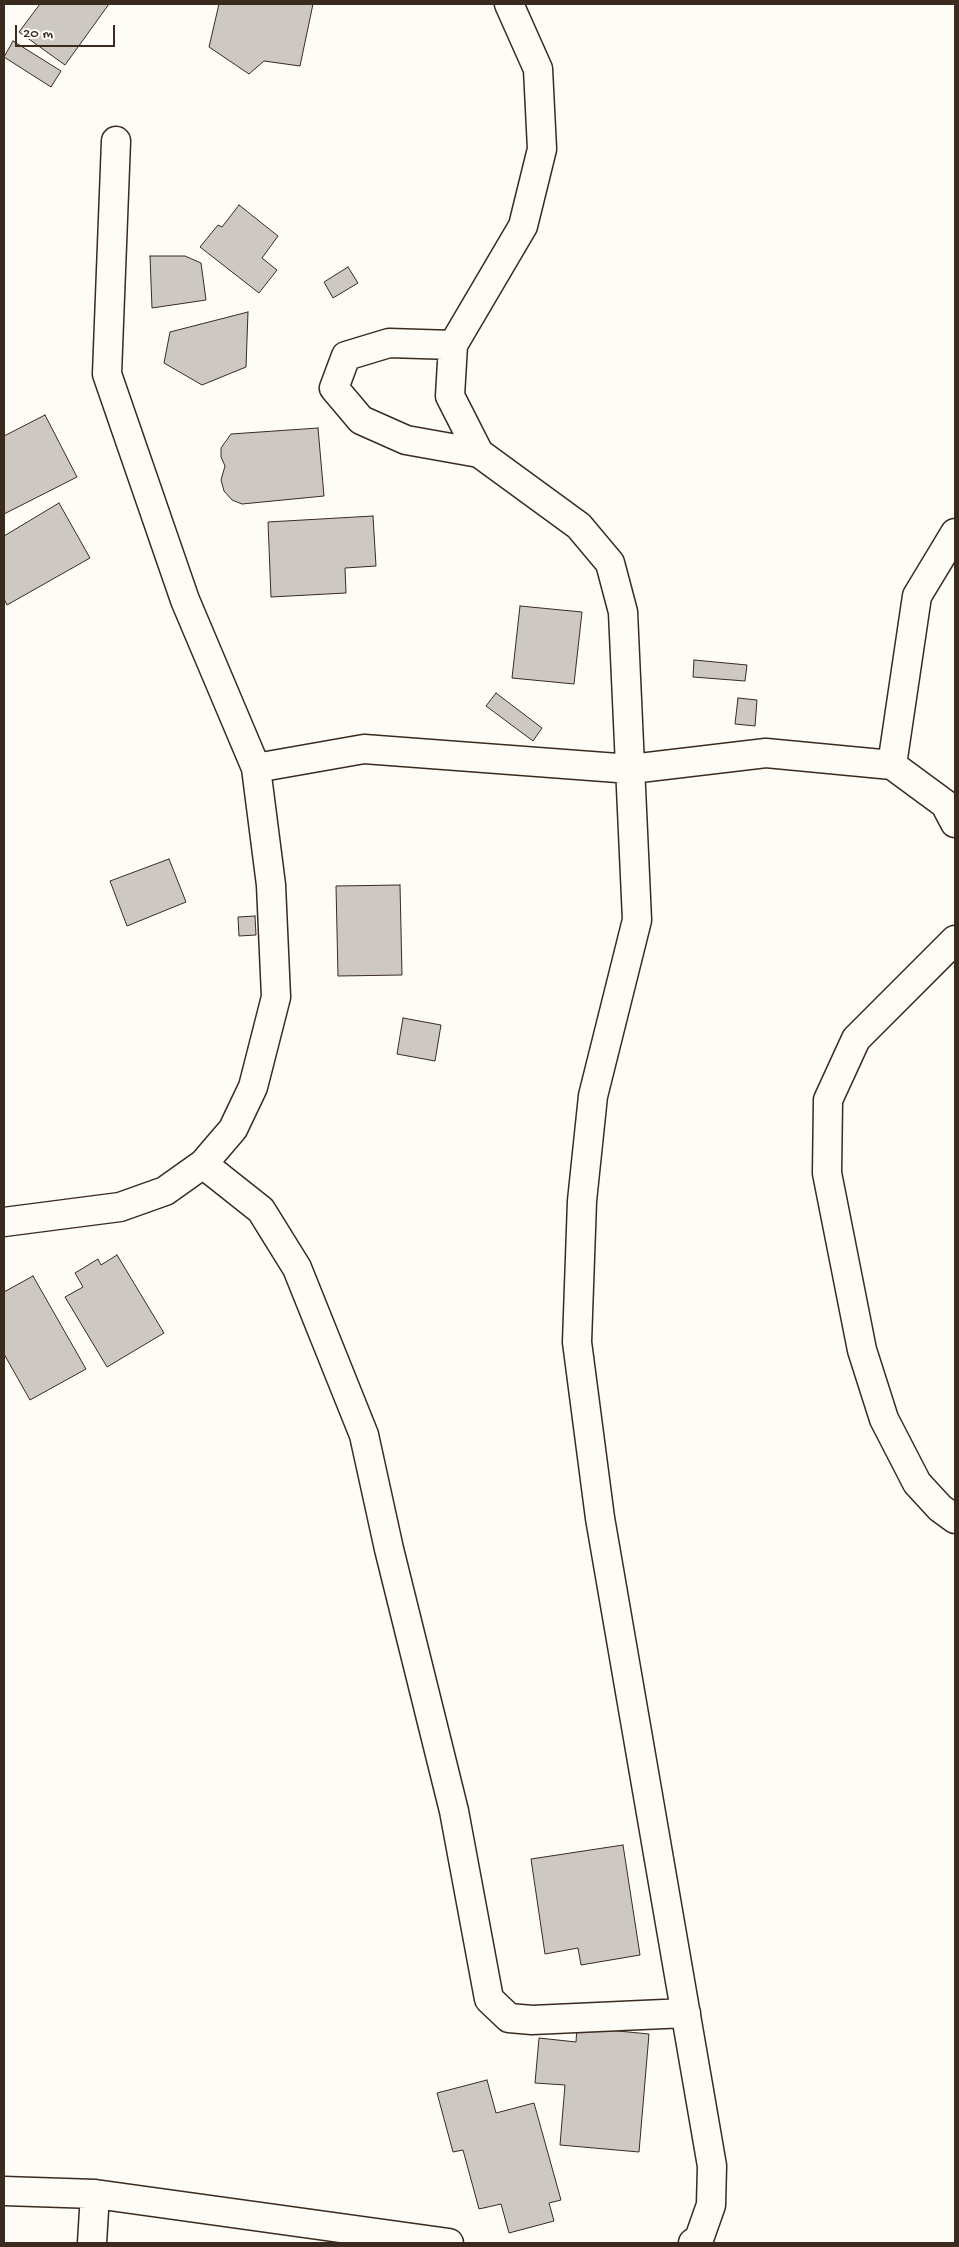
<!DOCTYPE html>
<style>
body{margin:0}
#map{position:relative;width:959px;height:2247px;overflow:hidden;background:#fdfcf7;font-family:"Gochi Hand",sans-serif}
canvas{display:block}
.frame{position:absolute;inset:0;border:5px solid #3b2a1e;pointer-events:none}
.scale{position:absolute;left:15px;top:25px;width:100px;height:22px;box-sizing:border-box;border:2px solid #3b2a1e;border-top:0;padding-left:6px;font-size:15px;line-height:18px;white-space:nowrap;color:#3b2a1e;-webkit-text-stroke:4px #fdfcf7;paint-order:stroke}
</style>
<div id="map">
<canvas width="959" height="2247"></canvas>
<div class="frame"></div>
<div class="scale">20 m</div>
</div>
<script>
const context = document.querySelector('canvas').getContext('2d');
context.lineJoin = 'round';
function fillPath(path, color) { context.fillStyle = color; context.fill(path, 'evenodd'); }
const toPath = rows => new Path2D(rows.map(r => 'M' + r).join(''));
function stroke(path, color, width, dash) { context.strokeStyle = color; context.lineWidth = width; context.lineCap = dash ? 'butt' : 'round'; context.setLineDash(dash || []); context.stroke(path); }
const building = toPath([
 [40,4,109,4,65,65,19,32,40,4],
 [219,4,313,4,300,66,264,61,249,74,209,47,219,4],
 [13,41,61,71,51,87,4,57,13,41],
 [239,205,278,236,262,258,277,270,259,293,200,247,218,225,222,227,239,205],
 [150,256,185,256,201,263,206,300,152,308,150,256],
 [348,267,358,283,333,298,324,282,348,267],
 [248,312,246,367,202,385,164,363,170,332,248,312],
 [45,415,77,477,4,514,4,436,45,415],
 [318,428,324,496,242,504,232,500,224,491,221,480,225,466,221,457,221,448,231,434,318,428],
 [59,503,90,558,7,605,4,599,4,536,59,503],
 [373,516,376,566,345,568,346,593,271,597,268,522,373,516],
 [520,606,582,612,574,684,512,678,520,606],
 [694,660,747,665,745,681,693,677,694,660],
 [496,693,542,728,533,741,486,706,496,693],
 [738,698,757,700,755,726,735,724,738,698],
 [169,859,186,902,127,926,110,881,169,859],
 [400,885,402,975,338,976,336,886,400,885],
 [255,916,256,935,239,936,238,917,255,916],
 [403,1018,441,1025,435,1061,397,1054,403,1018],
 [117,1255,164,1333,107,1367,65,1297,83,1287,75,1273,98,1259,101,1265,117,1255],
 [33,1276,86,1369,30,1400,4,1354,4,1292,33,1276],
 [623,1845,640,1955,581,1965,578,1948,545,1954,531,1859,623,1845],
 [577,2027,649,2034,639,2152,560,2145,565,2085,535,2083,539,2038,576,2042,577,2027],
 [487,2080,496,2113,534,2103,561,2200,549,2203,554,2221,509,2233,501,2204,479,2209,463,2150,453,2152,437,2093,487,2080]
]);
const minor = toPath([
 [509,4,538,69,542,149,523,226,453,345,450,396,479,453,579,526,610,563,623,612,637,920,593,1096,582,1201,577,1342,600,1518,712,2166,711,2205,699,2239,693,2243],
 [453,345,389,343,346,356,334,388,361,420,406,440,479,453],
 [892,765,917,596,955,533],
 [256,768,364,749,631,769,766,753,892,765,945,804,955,823],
 [955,940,856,1039,828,1100,827,1173,862,1350,884,1419,917,1483,940,1508,955,1519],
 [203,1164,261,1210,297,1268,364,1435,389,1549,454,1811,489,1999,509,2018,532,2020,686,2013],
 [4,1222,120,1207,165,1191,203,1164,233,1129,253,1087,276,997,271,885,256,768,185,600,107,374,116,141],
 [4,2191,95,2194,449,2243],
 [92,2243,95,2194]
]);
fillPath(building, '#cdc8c2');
stroke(building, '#3b2a1e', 1);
stroke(minor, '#3b2a1e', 31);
stroke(minor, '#fdfcf7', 28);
</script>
